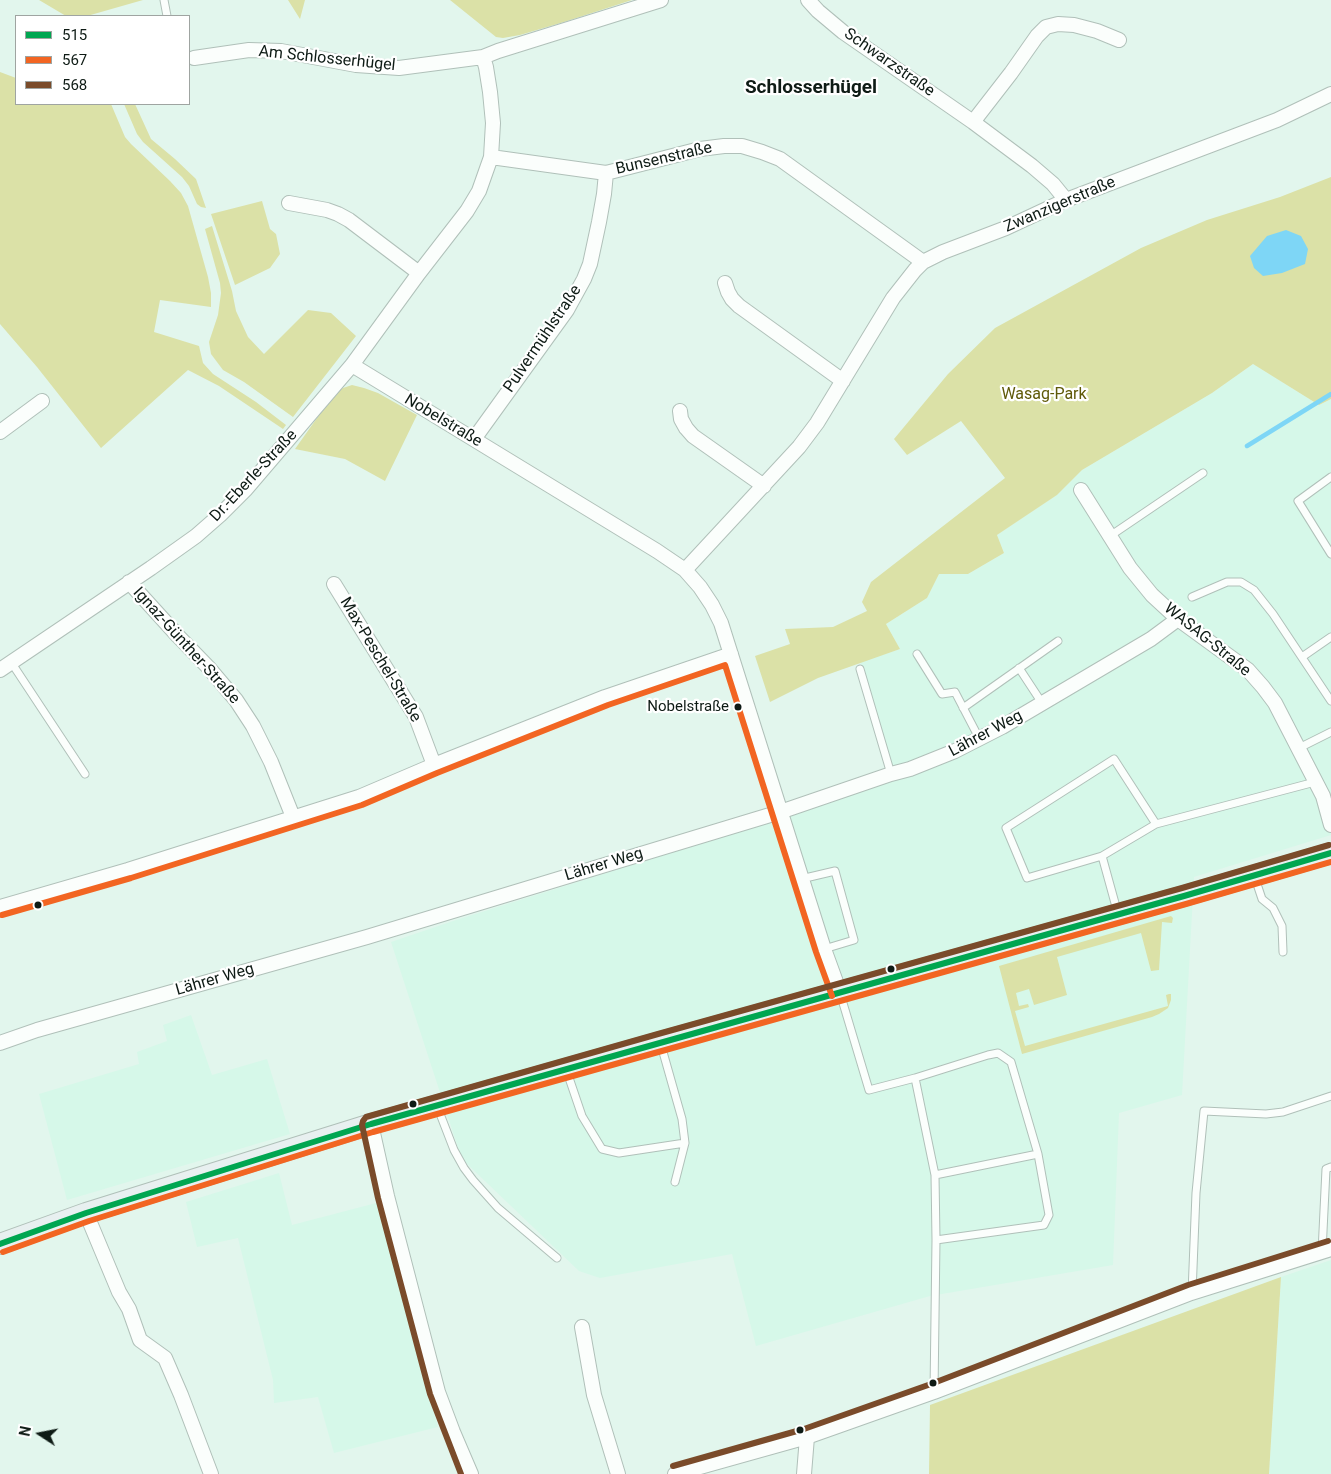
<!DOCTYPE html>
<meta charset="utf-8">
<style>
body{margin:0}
#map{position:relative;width:1331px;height:1474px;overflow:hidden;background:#e2f6ed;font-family:Roboto,sans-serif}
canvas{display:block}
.legend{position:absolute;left:15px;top:15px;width:175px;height:90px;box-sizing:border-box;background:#fff;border:1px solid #9fa4a1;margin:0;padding:6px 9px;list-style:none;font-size:15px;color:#0e1b15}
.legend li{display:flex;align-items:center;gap:10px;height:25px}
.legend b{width:25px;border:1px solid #9fa4a1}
.north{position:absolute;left:15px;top:1409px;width:50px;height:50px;-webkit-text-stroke:4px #fff;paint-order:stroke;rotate:281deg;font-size:14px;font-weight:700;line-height:20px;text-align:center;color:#0e1b15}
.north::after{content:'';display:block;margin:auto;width:18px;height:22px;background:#0e1b15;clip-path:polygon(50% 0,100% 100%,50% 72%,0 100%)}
</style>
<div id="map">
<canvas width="1331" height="1474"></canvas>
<ul class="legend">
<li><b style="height:6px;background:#00a651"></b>515</li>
<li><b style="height:6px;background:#f26522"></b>567</li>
<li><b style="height:6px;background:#7a4b2a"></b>568</li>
</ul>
<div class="north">N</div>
</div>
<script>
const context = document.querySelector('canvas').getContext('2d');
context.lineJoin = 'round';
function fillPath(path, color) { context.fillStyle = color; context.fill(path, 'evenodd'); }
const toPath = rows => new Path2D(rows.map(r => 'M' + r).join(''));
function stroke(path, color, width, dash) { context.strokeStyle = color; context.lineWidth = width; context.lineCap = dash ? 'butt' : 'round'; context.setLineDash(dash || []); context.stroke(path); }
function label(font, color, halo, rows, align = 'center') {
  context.font = font + ' Roboto,sans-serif'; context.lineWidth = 4.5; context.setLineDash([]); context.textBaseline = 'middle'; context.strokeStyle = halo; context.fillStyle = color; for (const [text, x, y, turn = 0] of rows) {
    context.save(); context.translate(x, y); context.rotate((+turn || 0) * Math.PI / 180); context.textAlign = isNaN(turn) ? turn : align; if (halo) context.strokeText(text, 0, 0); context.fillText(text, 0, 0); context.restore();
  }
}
const built = toPath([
 [1253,364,1319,405,1331,399,1331,835,1194,877,1182,1095,1119,1113,1113,1265,930,1296,756,1346,732,1254,600,1278,579,1271,465,1162,461,1157,391,942,456,920,754,827,895,779,860,662,900,649,886,624,927,598,939,574,968,574,1004,553,997,535,1057,495,1082,470,1212,393],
 [191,1015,212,1075,267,1059,290,1134,67,1200,39,1094,139,1064,137,1052,167,1041,163,1025],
 [279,1173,292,1225,380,1202,407,1314,438,1427,334,1453,318,1397,274,1403,273,1380,238,1238,197,1247,186,1202],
 [1331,1260,1331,1474,1269,1474,1281,1277]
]);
const green = toPath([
 [39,0,143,0,87,16,66,16],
 [288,0,305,0,300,19],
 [450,0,632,0,564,22,520,35,503,38,496,37],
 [0,72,16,78,16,104,111,104,125,137,131,144,170,181,181,193,188,206,208,277,211,293,211,307,160,300,154,332,199,346,203,363,213,374,256,402,286,425,283,429,219,386,188,370,101,448,37,367,0,324],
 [124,104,135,104,151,139,175,159,196,179,206,208,201,207,197,204,189,186,182,177,143,142,137,134],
 [1331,177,1331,399,1319,405,1253,364,1212,393,1082,470,1057,495,997,535,1004,553,968,574,939,574,927,598,886,624,900,649,818,678,770,702,755,656,790,644,785,629,833,627,867,611,862,602,871,582,1005,478,961,421,907,455,894,439,948,374,995,328,1141,248,1207,220,1280,197],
 [262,201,270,229,276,234,280,254,270,268,235,285,211,214],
 [212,226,232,291,236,311,248,337,264,354,308,310,331,313,356,336,293,417,244,382,223,370,211,354,209,342,218,315,221,293,220,283,205,229],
 [352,385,364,388,378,393,417,415,385,481,345,459,295,449,334,394,343,388],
 [1171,916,1173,918,1172,923,1162,922,1159,970,1151,971,1141,933,1057,957,1067,995,1034,1005,1029,989,1016,993,1019,1006,1028,1004,1029,1007,1015,1011,1025,1046,1168,1006,1166,995,1169,994,1171,994,1171,1000,1168,1008,1159,1014,1152,1017,1022,1054,999,966],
 [1281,1277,1269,1474,929,1474,930,1405]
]);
const water = toPath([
 [1286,230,1301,236,1308,249,1305,264,1282,273,1263,276,1254,268,1250,256,1267,236]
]);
const stream = toPath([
 [1247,446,1331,394]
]);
const service = toPath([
 [164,0,167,16],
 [1331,477,1298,501,1331,554],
 [1110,536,1203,473],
 [1192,597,1227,582,1241,582,1254,590,1273,614,1331,701],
 [917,654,942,694,955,692,979,738],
 [1302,657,1331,637],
 [11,662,85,774],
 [1019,668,1042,703],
 [860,669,891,774],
 [963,708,1058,641],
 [1299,748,1331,732],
 [1102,856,1027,878,1006,828,1114,759,1156,824],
 [1255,878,1262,899,1273,908,1282,926,1283,952],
 [801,879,835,871,854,940,824,949],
 [1118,914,1102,856,1156,824,1315,782],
 [840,993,869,1090,915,1078],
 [661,1045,682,1119,685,1143,675,1182],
 [566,1069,582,1116,602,1149,619,1153,685,1143],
 [437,1106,454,1150,464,1168,473,1180,498,1208,557,1258],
 [936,1240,1044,1225,1049,1215,1038,1154],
 [1322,1252,1326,1169,1331,1167],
 [1192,1293,1196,1193,1204,1111,1266,1114,1283,1112,1331,1096],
 [934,1392,936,1240,935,1175,915,1078,988,1055,998,1053,1011,1062,1038,1154,935,1175]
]);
const minor = toPath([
 [808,0,818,11,843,32,973,122,1032,166,1053,184,1066,200],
 [194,58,249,50,281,51,356,65,399,68,483,57,498,51,661,0],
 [973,122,1011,73,1037,36,1046,27,1058,24,1074,25,1097,31,1119,40],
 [491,157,606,173,700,149,724,146,742,146,762,152,780,159,923,262],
 [289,203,327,210,338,214,349,220,419,273],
 [725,283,728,292,732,299,739,306,843,381],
 [352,365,657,551,685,570,700,587,712,605,721,623,824,949,840,993],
 [680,411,681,419,686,428,693,436,764,486],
 [0,432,42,401],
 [474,439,567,310,584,279,590,264,599,222,604,194,606,173],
 [1081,490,1130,568,1152,595,1178,619,1248,670,1263,687,1275,703,1323,796,1331,825],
 [685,570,799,447,817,423,893,298,915,270,923,262,943,252,1006,228,1066,200,1277,120,1331,94],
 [129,582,178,636,208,667,236,700,253,726,271,762,293,817],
 [334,584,416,717,434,765],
 [0,670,151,568,196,536,220,515,246,489,352,365,419,273,467,211,479,191,491,157,493,123,490,92,486,67,483,57],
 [0,907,128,870,359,797,434,765,605,697,731,654],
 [0,1043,37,1030,367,937,780,812,891,774,910,769,955,751,1002,727,1151,639,1178,619],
 [371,1124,387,1196,438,1392,453,1432,471,1474],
 [86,1213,119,1292,129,1309,140,1340,165,1358,181,1395,211,1474],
 [582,1327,594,1395,618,1474],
 [675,1474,807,1437,934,1392,1191,1293,1331,1249],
 [804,1474,807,1437]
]);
const secondary = toPath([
 [0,1244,86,1213,371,1124,660,1042,1184,896,1331,853]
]);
const bus1 = toPath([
 [0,1244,86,1213,371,1124,1184,896,1331,853]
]);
const bus2 = toPath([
 [2,915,131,878,362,805,437,773,608,705,725,665,816,952,832,996],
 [3,1252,89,1221,373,1132,1186,904,1331,862]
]);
const bus3 = toPath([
 [673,1466,804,1429,931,1384,1188,1285,1328,1241],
 [461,1474,430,1394,378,1198,362,1125,363,1121,366,1117,658,1034,1182,888,1329,845]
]);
const markers = [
 [738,707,4.5,"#0e1b15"],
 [38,905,4.5,"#0e1b15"],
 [891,969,4.5,"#0e1b15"],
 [413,1104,4.5,"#0e1b15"],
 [933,1383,4.5,"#0e1b15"],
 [800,1430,4.5,"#0e1b15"]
];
const busNames = [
 ["Nobelstraße",729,707]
];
const streetNames = [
 ["Am Schlosserhügel",327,59,6],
 ["Schwarzstraße",889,63,35],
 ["Bunsenstraße",664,159,-13],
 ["Zwanzigerstraße",1060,205,-23],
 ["Pulvermühlstraße",543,339,-56],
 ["Nobelstraße",443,421,31],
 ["Dr.-Eberle-Straße",254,476,-47],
 ["WASAG-Straße",1207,640,39],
 ["Ignaz-Günther-Straße",186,646,48],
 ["Max-Peschel-Straße",380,660,59],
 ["Lährer Weg",986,734,-28],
 ["Lährer Weg",604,865,-17],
 ["Lährer Weg",215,980,-16]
];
const parkNames = [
 ["Wasag-Park",1044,395]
];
const quarterNames = [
 ["Schlosserhügel",811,88]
];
fillPath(built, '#d6f8e9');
fillPath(green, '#dbe1a7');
fillPath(water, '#7ed6f6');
stroke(stream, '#7ed6f6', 4.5);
stroke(service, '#b0c0b9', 9);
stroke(minor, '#b0c0b9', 16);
stroke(secondary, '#b0c0b9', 22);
stroke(service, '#fbfefc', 7);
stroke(minor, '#fbfefc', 14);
stroke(secondary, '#e8f0f0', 20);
stroke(bus1, '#00a651', 6);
stroke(bus2, '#f26522', 6);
stroke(bus3, '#7a4b2a', 6);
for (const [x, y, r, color] of markers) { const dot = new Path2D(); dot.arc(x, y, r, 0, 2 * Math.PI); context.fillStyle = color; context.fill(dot); stroke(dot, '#fff', 2); }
label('15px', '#0e1b15', '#fff', busNames, 'right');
label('16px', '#0e1b15', '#fff', streetNames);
label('16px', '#5f5908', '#fff', parkNames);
label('bold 19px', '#0e1b15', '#fff', quarterNames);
</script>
